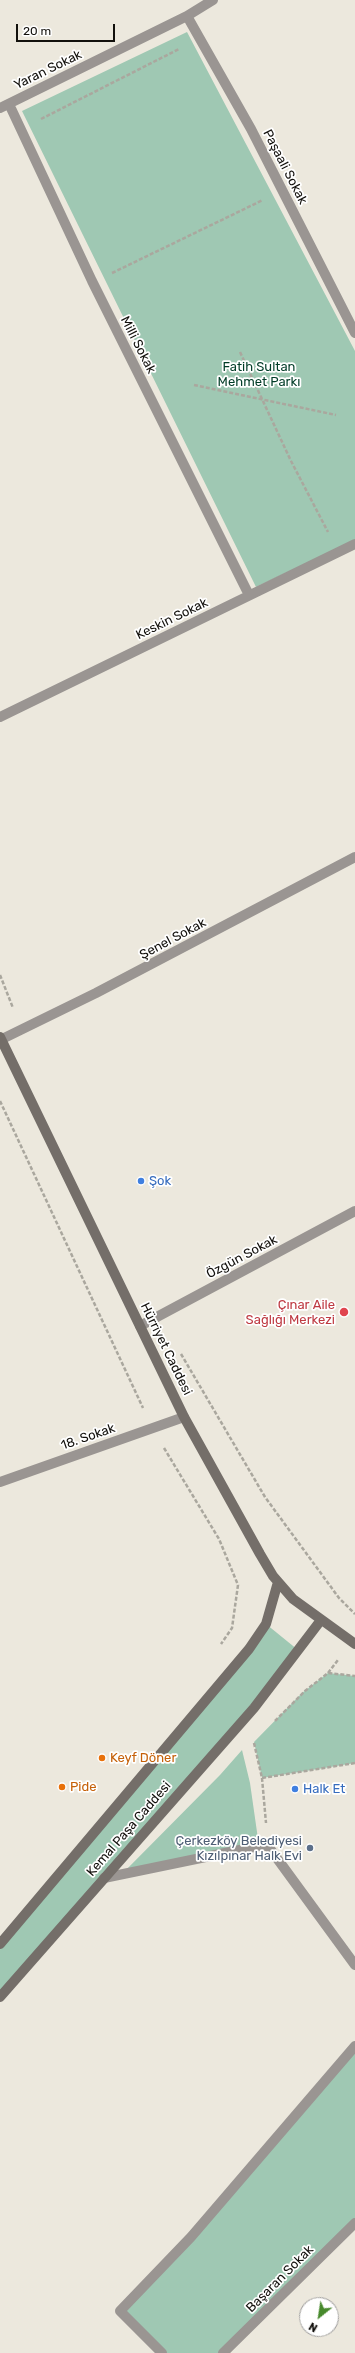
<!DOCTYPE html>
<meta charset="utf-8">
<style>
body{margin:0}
#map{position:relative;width:355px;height:2353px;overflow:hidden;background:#ece8dd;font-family:Rubik,sans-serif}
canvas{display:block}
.north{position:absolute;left:299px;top:2297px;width:40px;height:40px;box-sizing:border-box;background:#fff;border:1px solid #a09f9e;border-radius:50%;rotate:210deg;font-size:11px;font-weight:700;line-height:16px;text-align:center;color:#12100c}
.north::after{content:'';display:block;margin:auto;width:14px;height:18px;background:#47892c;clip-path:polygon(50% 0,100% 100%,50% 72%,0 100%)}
.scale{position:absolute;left:16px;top:24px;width:99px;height:18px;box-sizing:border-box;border:2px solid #12100c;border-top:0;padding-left:5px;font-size:12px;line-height:14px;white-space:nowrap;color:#12100c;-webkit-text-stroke:3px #fff;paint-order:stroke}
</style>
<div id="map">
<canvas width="355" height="2353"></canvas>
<div class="north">N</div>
<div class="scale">20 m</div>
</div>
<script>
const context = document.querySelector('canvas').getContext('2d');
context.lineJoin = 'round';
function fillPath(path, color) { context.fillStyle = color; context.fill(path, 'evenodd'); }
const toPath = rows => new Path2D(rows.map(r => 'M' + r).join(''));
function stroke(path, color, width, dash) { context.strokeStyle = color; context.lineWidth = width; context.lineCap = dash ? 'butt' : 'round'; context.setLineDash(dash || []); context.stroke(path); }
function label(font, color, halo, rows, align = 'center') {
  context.font = font + ' Rubik,sans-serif'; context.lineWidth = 3.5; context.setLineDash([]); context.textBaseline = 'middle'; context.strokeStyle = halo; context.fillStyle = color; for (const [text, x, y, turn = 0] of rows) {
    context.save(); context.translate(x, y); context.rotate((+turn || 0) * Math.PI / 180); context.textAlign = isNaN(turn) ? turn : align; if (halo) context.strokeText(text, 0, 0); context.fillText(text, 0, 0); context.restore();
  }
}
const green = toPath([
 [187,32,355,351,355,540,256,587,22,111],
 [266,1624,298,1650,0,1997,0,1944],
 [328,1673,355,1676,355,1763,262,1778,254,1742,302,1693],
 [242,1750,250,1783,259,1846,121,1875,220,1775],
 [355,2044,355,2223,223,2353,162,2353,120,2311]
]);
const path = toPath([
 [41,119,179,49],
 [112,273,263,200],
 [240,352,291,461,328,532],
 [194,385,336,415],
 [0,975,13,1008],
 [0,1101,143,1408],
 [181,1354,265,1497,339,1598,355,1614],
 [164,1448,219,1539,238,1585,232,1628,221,1644],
 [328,1673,338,1660],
 [275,1721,305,1691,328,1673,355,1676],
 [254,1743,262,1778,355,1763],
 [262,1778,266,1823]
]);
const service = toPath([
 [162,2353,120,2311,191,2237,355,2046]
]);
const minor = toPath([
 [187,16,251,129,355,333],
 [9,104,92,281,249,595],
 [0,108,187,16,213,0],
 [0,717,355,544],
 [0,1040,96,993,355,857],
 [140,1326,355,1211],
 [0,1482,184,1417],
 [104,1878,259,1846,268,1846,355,1965],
 [223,2353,355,2223]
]);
const secondary = toPath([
 [0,1037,184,1417,260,1554,273,1576,293,1599,355,1644],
 [0,1944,249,1649,266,1624,278,1582],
 [0,1997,254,1708,321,1620]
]);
const markers = [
 [141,1181,4,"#3f7fe0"],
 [344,1312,5,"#e0444e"],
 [102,1758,4,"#e8710a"],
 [62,1787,4,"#e8710a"],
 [295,1789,4,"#3f7fe0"],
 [310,1848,4,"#5c6f8a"]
];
const streetNames = [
 ["Yaran Sokak",48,70,-26],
 ["Paşaali Sokak",285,167,63],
 ["Milli Sokak",138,345,63],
 ["Keskin Sokak",172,619,-26],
 ["Şenel Sokak",173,939,-28],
 ["Özgün Sokak",242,1257,-28],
 ["Hürriyet Caddesi",166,1349,64],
 ["18. Sokak",88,1437,-19],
 ["Kemal Paşa Caddesi",129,1829,-49],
 ["Başaran Sokak",280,2279,-45]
];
const parkNames = [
 ["Fatih Sultan",259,367],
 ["Mehmet Parkı",259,382]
];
const shopNames = [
 ["Şok",149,1181],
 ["Halk Et",303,1789]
];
const healthNames = [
 ["Çınar Aile",335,1305],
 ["Sağlığı Merkezi",335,1320]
];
const foodNames = [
 ["Keyf Döner",110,1758],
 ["Pide",70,1787]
];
const serviceNames = [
 ["Çerkezköy Belediyesi",302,1841],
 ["Kızılpınar Halk Evi",302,1856]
];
fillPath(green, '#9fc8b3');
stroke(path, '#aaa79e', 2.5, [4, 2]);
stroke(service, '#9a9592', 10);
stroke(minor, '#9a9592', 10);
stroke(secondary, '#746e69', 10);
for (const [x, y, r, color] of markers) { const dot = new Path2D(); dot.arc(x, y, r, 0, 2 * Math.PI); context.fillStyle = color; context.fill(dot); stroke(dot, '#fff', 1.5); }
label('13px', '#12100c', '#fff', streetNames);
label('13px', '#003c27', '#fff', parkNames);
label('13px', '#366cbe', '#fff', shopNames, 'left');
label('13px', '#be3a42', '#fff', healthNames, 'right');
label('13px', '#c56008', '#fff', foodNames, 'left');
label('13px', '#4e5e75', '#fff', serviceNames, 'right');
</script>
